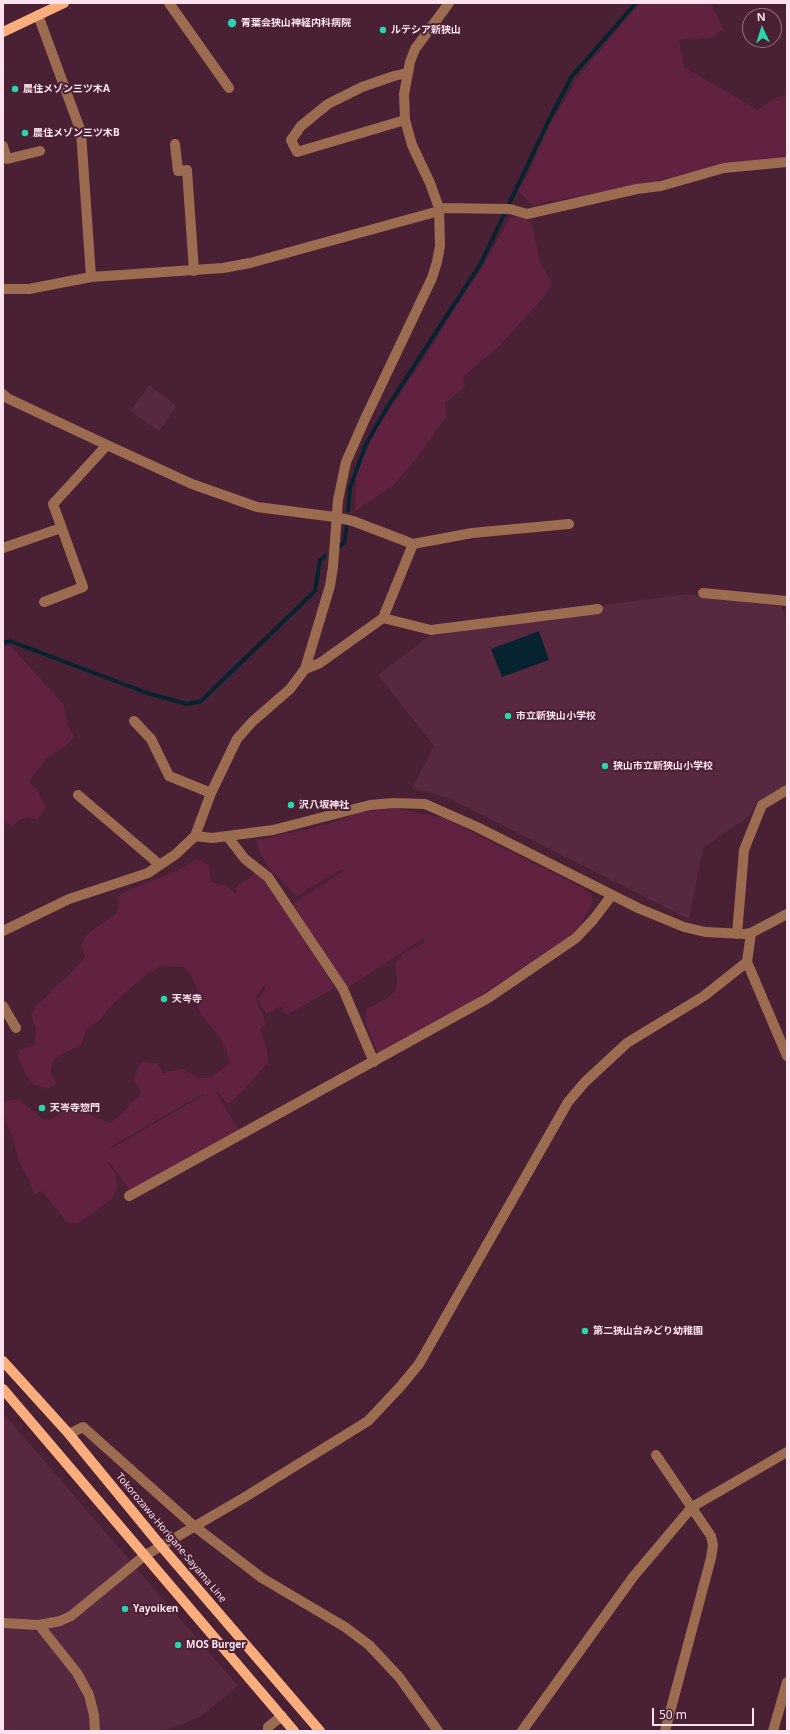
<!DOCTYPE html>
<meta charset="utf-8">
<style>
body{margin:0}
#map{position:relative;width:790px;height:1734px;overflow:hidden;background:#492034;font-family:"Noto Sans",sans-serif}
canvas{display:block}
.frame{position:absolute;inset:0;border:4px solid #fee2ed;pointer-events:none}
.north{position:absolute;left:742px;top:8px;width:40px;height:40px;box-sizing:border-box;background:#492034;border:1px solid #916e7e;border-radius:50%;rotate:356deg;font-size:11px;font-weight:700;line-height:16px;text-align:center;color:#fee2ed}
.north::after{content:'';display:block;margin:auto;width:14px;height:18px;background:#29d5ac;clip-path:polygon(50% 0,100% 100%,50% 72%,0 100%)}
.scale{position:absolute;left:652px;top:1708px;width:102px;height:18px;box-sizing:border-box;border:2px solid #fee2ed;border-top:0;padding-left:5px;font-size:12px;line-height:14px;white-space:nowrap;color:#fee2ed;-webkit-text-stroke:3px #492034;paint-order:stroke}
</style>
<div id="map">
<canvas width="790" height="1734"></canvas>
<div class="frame"></div>
<div class="north">N</div>
<div class="scale">50 m</div>
</div>
<script>
const context = document.querySelector('canvas').getContext('2d');
context.lineJoin = 'round';
function fillPath(path, color) { context.fillStyle = color; context.fill(path, 'evenodd'); }
const toPath = rows => new Path2D(rows.map(r => 'M' + r).join(''));
function stroke(path, color, width, dash) { context.strokeStyle = color; context.lineWidth = width; context.lineCap = dash ? 'butt' : 'round'; context.setLineDash(dash || []); context.stroke(path); }
function label(font, color, halo, rows, align = 'center') {
  context.font = font + ' "Noto Sans","Noto Sans JP",sans-serif'; context.lineWidth = 4; context.setLineDash([]); context.textBaseline = 'middle'; context.strokeStyle = halo; context.fillStyle = color; for (const [text, x, y, turn = 0] of rows) {
    context.save(); context.translate(x, y); context.rotate((+turn || 0) * Math.PI / 180); context.textAlign = isNaN(turn) ? turn : align; if (halo) context.strokeText(text, 0, 0); context.fillText(text, 0, 0); context.restore();
  }
}
const built = toPath([
 [149,385,177,406,159,431,130,411],
 [689,594,782,607,787,622,787,785,756,804,750,815,703,848,689,919,452,800,430,792,412,789,434,746,378,675,434,633,436,636,595,606],
 [3,1413,238,1686,201,1716,165,1731,105,1731,96,1728,92,1731,3,1731]
]);
const green = toPath([
 [639,3,711,3,723,29,712,38,679,40,684,67,758,110,776,97,787,95,787,158,723,165,652,182,532,205,518,191,528,174,551,122,580,75],
 [524,215,532,225,540,262,552,284,543,298,500,345,462,378,465,387,445,403,446,417,422,451,394,485,355,511,356,474,375,431,436,340,450,316,483,266,510,218],
 [10,645,64,705,67,724,74,736,66,746,47,758,29,781,38,791,46,808,37,819,27,818,19,820,12,827,3,820,3,647],
 [393,808,440,817,464,828,583,888,592,896,592,904,576,933,461,1008,382,1053,377,1051,365,1022,366,1009,386,999,396,991,397,978,395,963,404,953,424,943,424,938,347,988,292,904,345,870,338,871,297,896,268,867,258,849,257,840,308,829,338,821,360,812],
 [196,859,209,865,211,882,224,885,237,894,235,888,257,871,265,878,335,988,286,1015,281,1006,266,1014,258,999,266,988,264,986,256,996,258,1006,264,1016,265,1025,260,1029,267,1051,268,1063,231,1103,226,1103,217,1091,215,1091,239,1131,130,1191,109,1161,108,1164,115,1172,117,1187,112,1199,78,1224,67,1222,42,1191,34,1194,30,1181,20,1164,14,1143,3,1113,3,1104,6,1101,18,1099,43,1119,50,1120,60,1112,80,1111,111,1123,131,1104,141,1093,134,1079,141,1062,157,1063,163,1073,183,1069,199,1078,210,1078,230,1063,226,1049,218,1035,202,1016,195,1003,199,993,193,979,184,967,161,966,143,977,110,1007,99,1021,86,1029,82,1044,64,1053,52,1061,51,1074,57,1084,48,1089,33,1084,26,1075,18,1056,21,1049,34,1045,36,1029,31,1015,38,1004,74,970,85,957,81,947,86,935,116,914,119,907,117,897,129,890,179,870],
 [202,1094,205,1094,111,1149,112,1146]
]);
const water = toPath([
 [539,631,549,660,502,677,491,649]
]);
const stream = toPath([
 [348,510,350,488,366,444,388,406,481,263,549,120,572,76,636,3],
 [340,546,344,543,347,523],
 [3,643,10,641,147,693,187,704,201,701,315,591,320,560,325,556]
]);
const minor = toPath([
 [169,3,229,88],
 [38,15,81,132,91,277],
 [405,120,297,152,291,140,301,126,328,104,362,87,394,76,407,73],
 [175,144,178,171,187,170,194,271],
 [3,146,7,159,40,151],
 [439,208,510,209,527,214,637,189,661,186,724,168,787,162],
 [3,289,29,289,91,277,223,268,250,263,439,211],
 [3,394,7,398,107,445,192,484,257,507,335,517,353,521,413,544,472,533,569,524],
 [3,548,61,528],
 [703,593,787,601],
 [44,602,83,587,53,504,107,445],
 [383,618,431,630,598,609],
 [305,669,320,663,383,618,413,544],
 [134,721,151,739,169,776,211,793],
 [78,795,160,865],
 [195,836,212,838,273,830,370,805,393,803,425,804,477,827,638,908,684,927,705,932,745,934,751,933,787,914],
 [227,836,245,859,268,877,343,989,374,1062],
 [3,931,69,899,148,873,176,854,195,836,211,793,237,739,252,722,290,689,305,669,330,586,333,567,338,500,346,462,364,421,432,278,437,262,440,246,439,208,430,183,412,145,405,120,404,94,410,62,415,49,449,3],
 [737,934,744,850,762,805,787,790],
 [747,962,787,1056],
 [3,1006,16,1028],
 [129,1196,488,998,576,938,593,920,612,895],
 [69,1434,83,1427,194,1526,262,1578,345,1627,369,1645,399,1677,438,1731],
 [656,1455,711,1536,713,1545,711,1558,665,1731],
 [3,1623,39,1625,60,1621,71,1616,144,1556,245,1497,368,1421,400,1387,419,1364,568,1102,585,1082,627,1043,704,996,747,962,751,933],
 [39,1625,77,1673,89,1695,94,1715,95,1731],
 [268,1731,268,1727,282,1716],
 [522,1731,633,1577,692,1507,787,1452],
 [773,1731,787,1682]
]);
const major = toPath([
 [3,32,64,3],
 [3,1361,69,1434,161,1546,320,1731],
 [3,1389,294,1731]
]);
const markers = [
 [232,23,5,"#29d5ac"],
 [383,30,4,"#29d5ac"],
 [15,89,4,"#29d5ac"],
 [25,133,4,"#29d5ac"],
 [508,716,4,"#29d5ac"],
 [605,766,4,"#29d5ac"],
 [291,805,4,"#29d5ac"],
 [164,999,4,"#29d5ac"],
 [42,1108,4,"#29d5ac"],
 [585,1331,4,"#29d5ac"],
 [125,1609,4,"#29d5ac"],
 [178,1645,4,"#29d5ac"]
];
const poiNames = [
 ["青葉会狭山神経内科病院",241,23],
 ["ルテシア新狭山",391,30],
 ["農住メゾン三ツ木A",23,89],
 ["農住メゾン三ツ木B",33,133],
 ["市立新狭山小学校",516,716],
 ["狭山市立新狭山小学校",613,766],
 ["沢八坂神社",299,805],
 ["天岑寺",172,999],
 ["天岑寺惣門",50,1108],
 ["第二狭山台みどり幼稚園",593,1331],
 ["Yayoiken",133,1609],
 ["MOS Burger",186,1645]
];
const streetNames = [
 ["Tokorozawa-Horigane-Sayama Line",171,1538,50]
];
fillPath(built, '#582840');
fillPath(green, '#612242');
fillPath(water, '#072330');
stroke(stream, '#072330', 4);
stroke(minor, '#9c6c50', 10);
stroke(major, '#faad7d', 10);
for (const [x, y, r, color] of markers) { const dot = new Path2D(); dot.arc(x, y, r, 0, 2 * Math.PI); context.fillStyle = color; context.fill(dot); stroke(dot, '#492034', 1.5); }
label('bold 10px', '#fee2ed', '#492034', poiNames, 'left');
label('10px', '#fee2ed', '#492034', streetNames);
</script>
